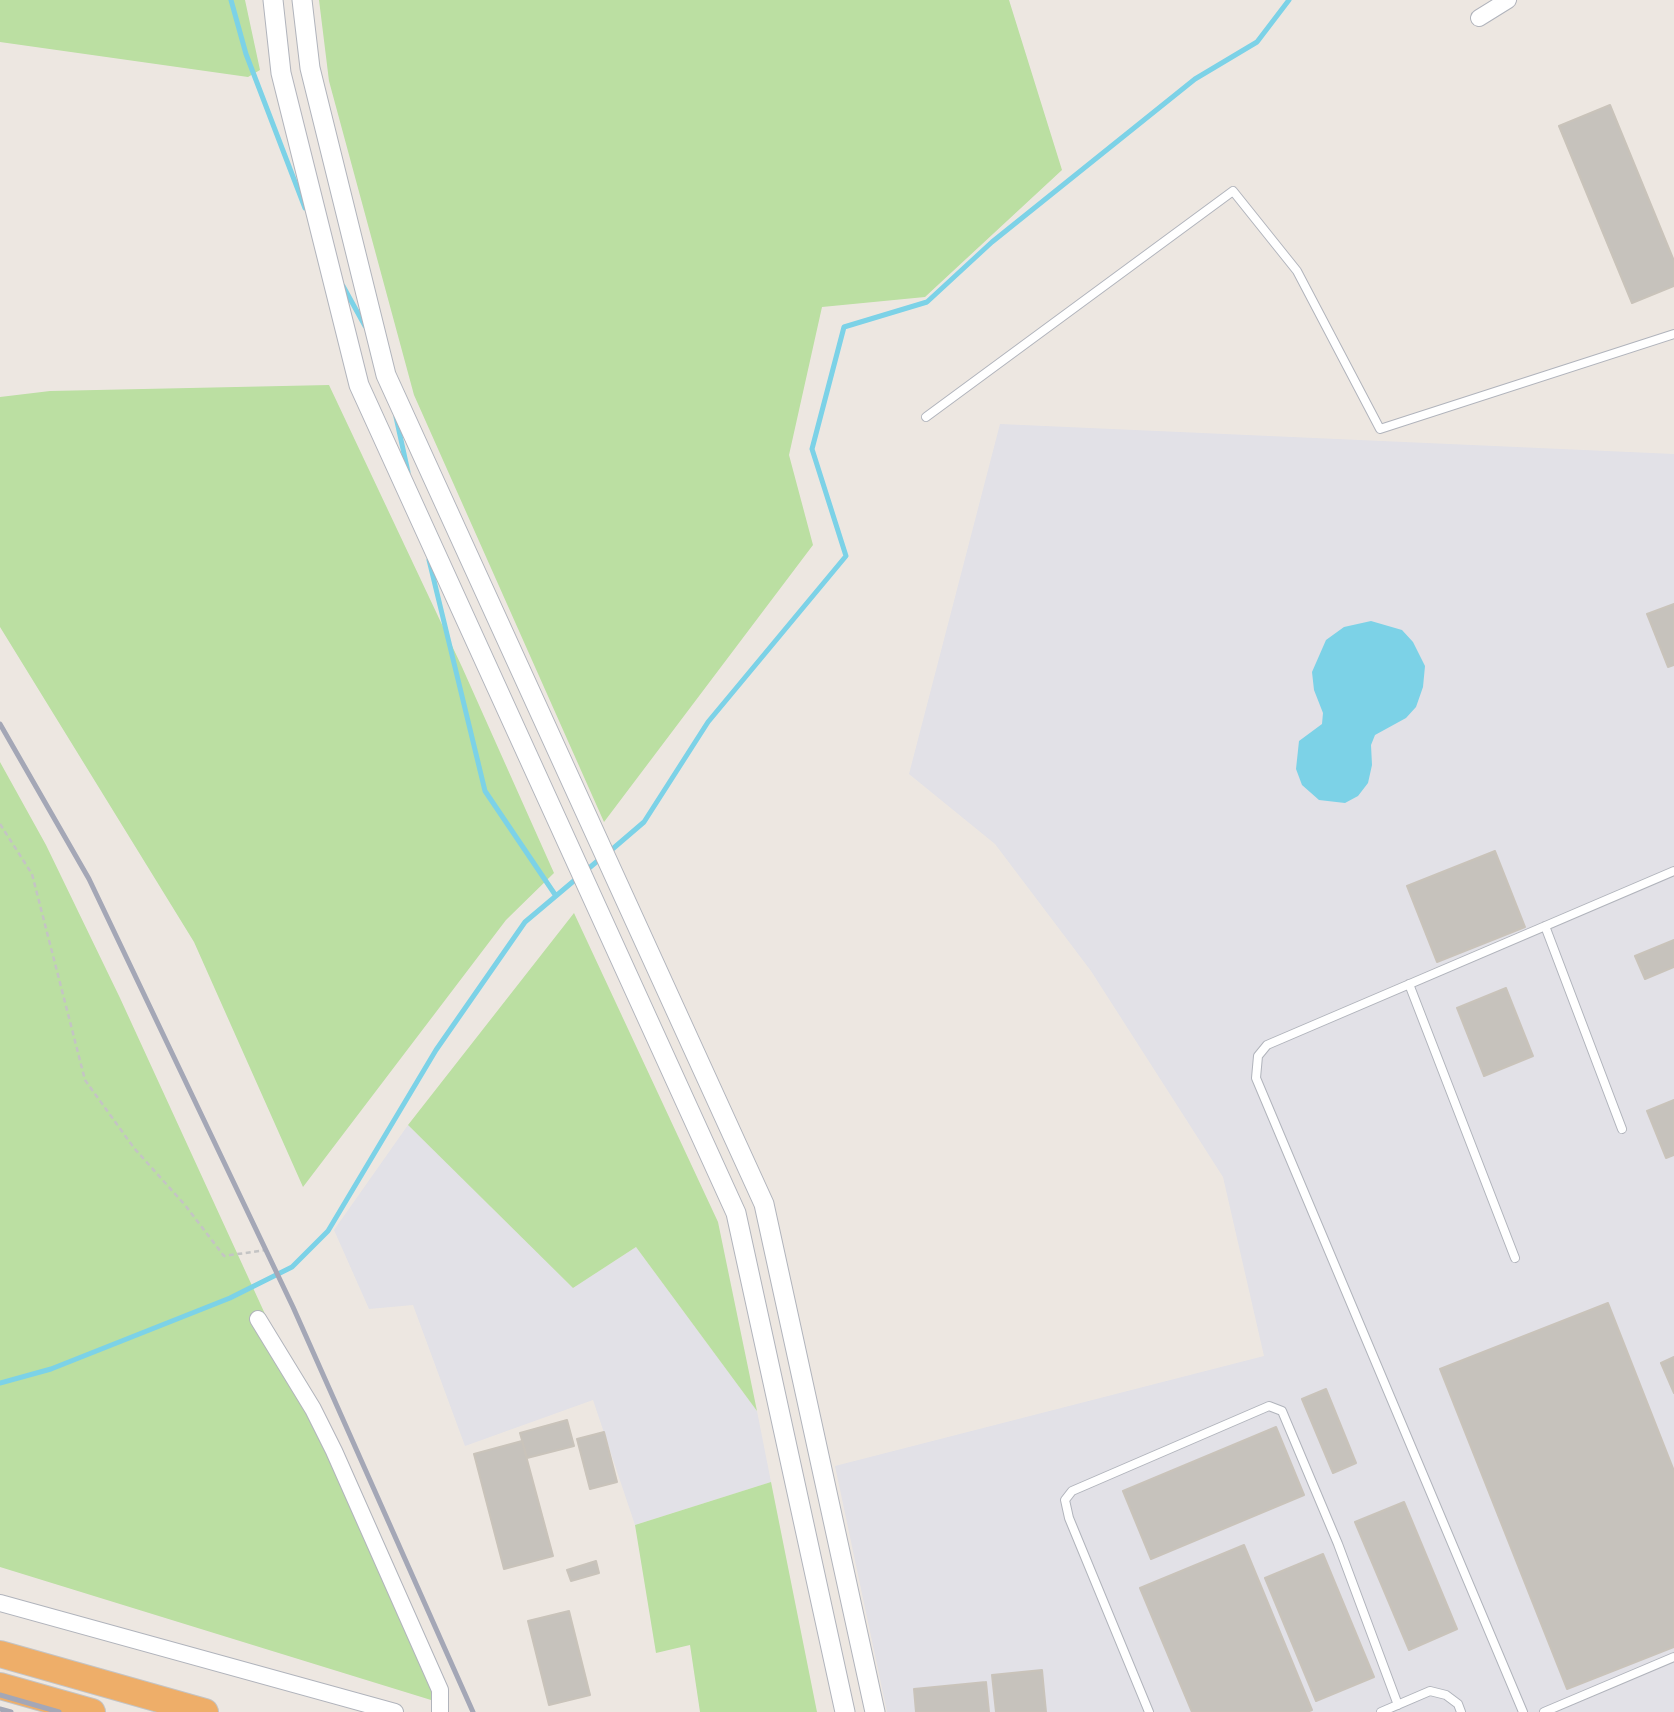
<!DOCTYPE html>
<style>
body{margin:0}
canvas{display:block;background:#ede7e1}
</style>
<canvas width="1674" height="1712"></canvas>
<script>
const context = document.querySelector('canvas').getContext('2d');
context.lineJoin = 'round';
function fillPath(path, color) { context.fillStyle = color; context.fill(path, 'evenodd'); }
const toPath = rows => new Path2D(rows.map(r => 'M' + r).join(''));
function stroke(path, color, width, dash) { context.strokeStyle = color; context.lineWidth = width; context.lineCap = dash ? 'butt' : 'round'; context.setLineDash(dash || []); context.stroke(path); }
const industrial = toPath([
 [1000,424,1674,454,1674,1712,887,1712,835,1466,1264,1356,1223,1177,1091,971,995,844,909,774],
 [408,1125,573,1288,636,1247,757,1411,771,1482,635,1525,593,1400,465,1446,413,1305,369,1309,334,1230]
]);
const green = toPath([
 [0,0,245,0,260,70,248,77,0,42],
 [319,0,1009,0,1062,170,925,297,822,307,789,455,813,545,604,822,414,395,329,81],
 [329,385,462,667,554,873,506,920,303,1187,194,942,0,627,0,397,50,391],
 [0,762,46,845,120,998,444,1704,0,1567],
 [574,913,718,1222,757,1411,636,1247,573,1288,408,1125],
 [771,1482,817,1712,700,1712,690,1645,656,1653,635,1525]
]);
const water = toPath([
 [1371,621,1402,630,1413,642,1425,666,1423,687,1416,707,1406,718,1375,735,1371,745,1372,765,1368,783,1358,796,1345,803,1319,800,1302,785,1296,769,1299,741,1322,724,1323,713,1314,690,1312,672,1326,640,1344,627]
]);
const stream = toPath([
 [231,0,246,54,305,208],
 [343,286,365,326],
 [396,417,408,472],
 [429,560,485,791,556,896],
 [609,852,644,822,708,722,846,556,812,449,844,327,927,302,992,242,1195,79,1257,42,1289,0],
 [0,1383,51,1369,230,1298,292,1267,328,1231,436,1050,525,922,601,858]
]);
const building = toPath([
 [1610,105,1674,261,1674,286,1632,303,1559,126,1610,105],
 [1674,604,1674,665,1668,667,1647,614,1674,604],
 [1495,851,1525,927,1437,962,1407,886,1495,851],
 [1674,940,1674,967,1645,979,1635,956,1674,940],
 [1506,988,1533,1056,1484,1076,1457,1008,1506,988],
 [1674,1100,1674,1155,1666,1158,1647,1111,1674,1100],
 [1608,1303,1674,1471,1674,1647,1567,1689,1440,1369,1608,1303],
 [1674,1357,1674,1393,1661,1363,1674,1357],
 [1326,1389,1356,1463,1333,1473,1302,1399,1326,1389],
 [567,1420,574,1446,527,1458,520,1433,567,1420],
 [1276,1427,1304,1495,1151,1559,1123,1491,1276,1427],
 [604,1432,617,1482,590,1489,577,1439,604,1432],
 [522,1441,553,1556,504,1569,474,1454,522,1441],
 [1404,1502,1457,1629,1409,1650,1355,1522,1404,1502],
 [1244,1545,1312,1710,1307,1712,1192,1712,1140,1588,1244,1545],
 [1323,1554,1374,1677,1316,1701,1265,1578,1323,1554],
 [596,1561,599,1573,571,1581,567,1570,596,1561],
 [569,1611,590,1695,549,1705,528,1621,569,1611],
 [1042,1670,1046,1712,996,1712,992,1675,1042,1670],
 [986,1682,989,1712,916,1712,914,1689,986,1682]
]);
const path = toPath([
 [0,824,32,874,85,1080,134,1148,185,1205,224,1256,266,1250]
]);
const service = toPath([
 [926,417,1233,191,1297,271,1380,429,1674,334],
 [1545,926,1622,1129],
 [1409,984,1515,1258],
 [1149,1712,1069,1518,1065,1500,1072,1491,1269,1406,1282,1411,1338,1544,1398,1705],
 [1381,1712,1430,1691,1446,1695,1458,1704,1461,1712],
 [1523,1712,1256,1078,1258,1056,1267,1045,1674,871],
 [1544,1712,1674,1657]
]);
const minor = toPath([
 [1479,18,1508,0],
 [258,1319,313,1409,334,1451,440,1690,440,1712],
 [0,1603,395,1712]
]);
const tertiary = toPath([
 [273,0,281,73,359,385,736,1213,845,1712],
 [302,0,310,68,386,375,764,1204,875,1712]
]);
const trunk = toPath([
 [0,1654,205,1712],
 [0,1686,92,1712]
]);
const rail = toPath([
 [0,724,89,879,293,1307,473,1712],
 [0,1695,59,1712],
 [0,1709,11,1712]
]);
fillPath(industrial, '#e2e1e7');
fillPath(green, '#bbdfa2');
fillPath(water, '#7cd2e7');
stroke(stream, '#7cd2e7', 5);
fillPath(building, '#c6c2bc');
stroke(building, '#c9c3ba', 2);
stroke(service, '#b1b4bc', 10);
stroke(minor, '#b1b4bc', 18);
stroke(tertiary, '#b1b4bc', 21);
stroke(trunk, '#c4c4c4', 28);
stroke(path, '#c4c4c4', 2.5, [5, 3.5]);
stroke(service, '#fff', 8);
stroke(minor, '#fff', 16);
stroke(tertiary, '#fff', 19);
stroke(trunk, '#eeae69', 26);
stroke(rail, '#a4a7b6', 5);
</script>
